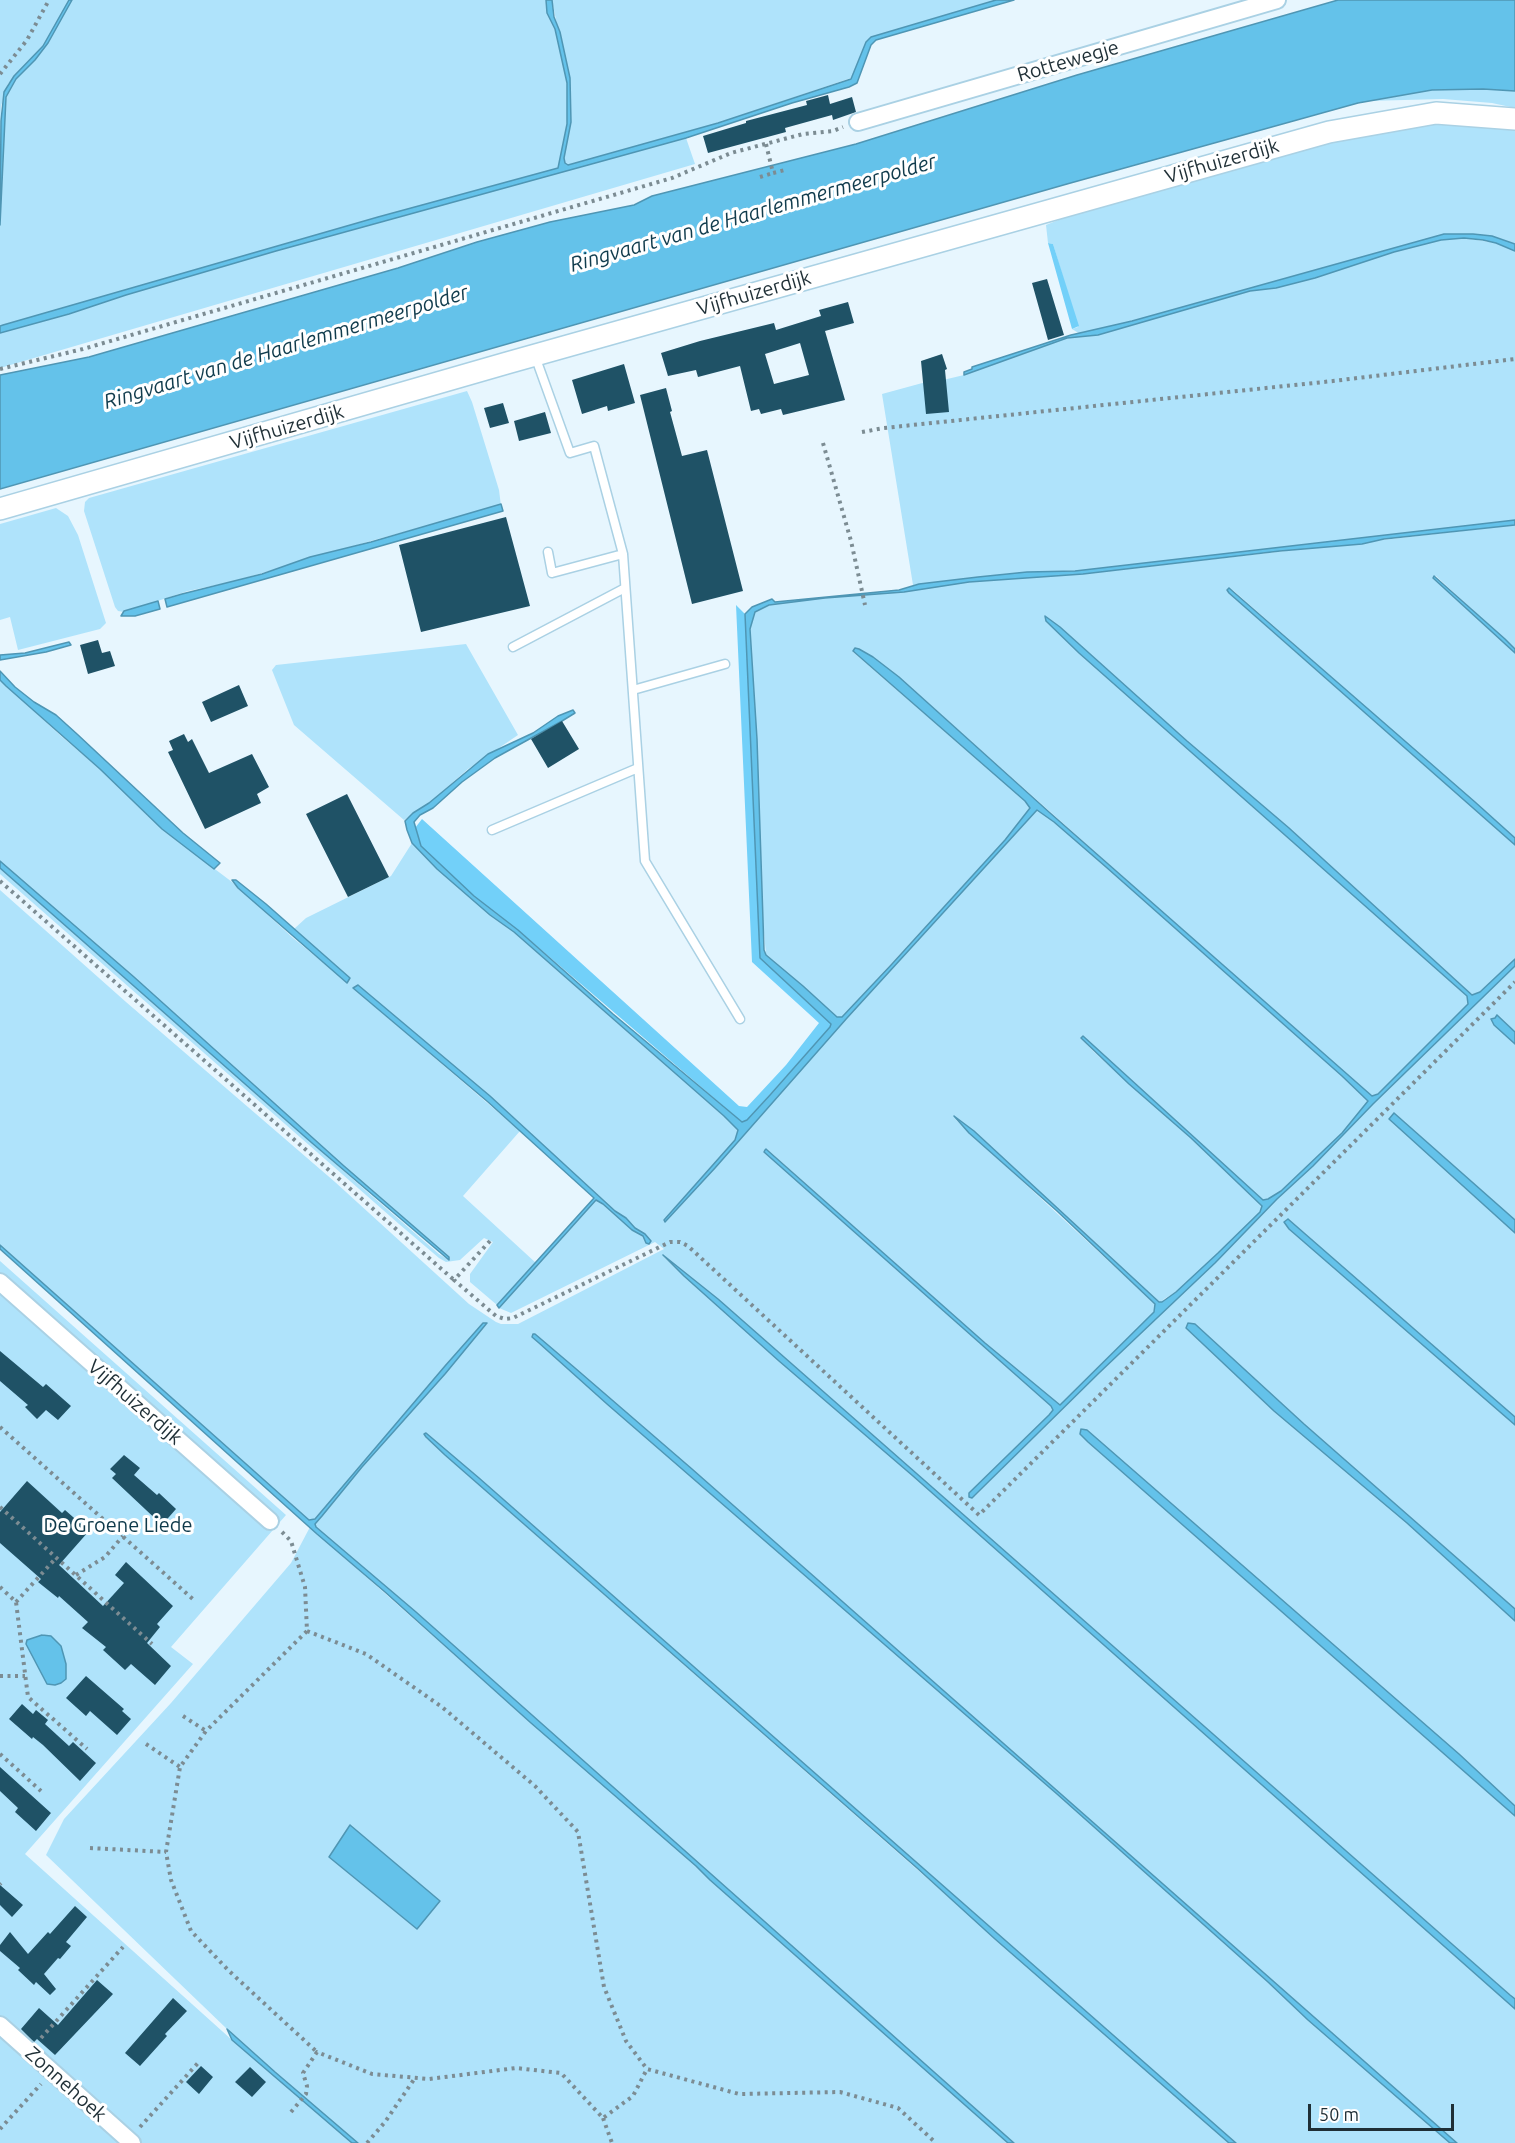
<!DOCTYPE html>
<style>
body{margin:0}
#map{position:relative;width:1515px;height:2143px;overflow:hidden;background:#e7f6fe;font-family:Ubuntu,sans-serif}
canvas{display:block}
.scale{position:absolute;left:1308px;top:2104px;width:146px;height:27px;box-sizing:border-box;border:3px solid #1f2f36;border-top:0;padding-left:8px;font-size:18px;line-height:21px;white-space:nowrap;color:#1f2f36;-webkit-text-stroke:4px #fff;paint-order:stroke}
</style>
<div id="map">
<canvas width="1515" height="2143"></canvas>
<div class="scale">50 m</div>
</div>
<script>
const context = document.querySelector('canvas').getContext('2d');
context.lineJoin = 'round';
function fillPath(path, color) { context.fillStyle = color; context.fill(path, 'evenodd'); }
const toPath = rows => new Path2D(rows.map(r => 'M' + r).join(''));
function stroke(path, color, width, dash) { context.strokeStyle = color; context.lineWidth = width; context.lineCap = dash ? 'butt' : 'round'; context.setLineDash(dash || []); context.stroke(path); }
function label(font, color, halo, rows, align = 'center') {
  context.font = font + ' Ubuntu,sans-serif'; context.lineWidth = 6; context.setLineDash([]); context.textBaseline = 'middle'; context.strokeStyle = halo; context.fillStyle = color; for (const [text, x, y, turn = 0] of rows) {
    context.save(); context.translate(x, y); context.rotate((+turn || 0) * Math.PI / 180); context.textAlign = isNaN(turn) ? turn : align; if (halo) context.strokeText(text, 0, 0); context.fillText(text, 0, 0); context.restore();
  }
}
const green = toPath([
 [0,0,69,0,43,46,8,84,1,106,0,143],
 [72,0,546,0,547,13,555,29,567,83,567,124,560,164,558,168,549,171,378,217,0,326,0,225,6,97,16,79,41,53],
 [552,0,996,0,871,37,851,78,718,123,568,165,565,163,564,158,571,122,571,95],
 [1483,89,1515,91,1515,108,1492,103,1443,99,1366,101,1432,90],
 [1433,124,1474,124,1515,130,1515,244,1492,236,1473,234,1444,234,1132,321,1080,334,1072,329,1078,327,1053,244,1048,243,1046,225,1073,214,1346,136],
 [686,138,695,164,0,368,0,333,69,314,126,295,276,251],
 [1464,238,1496,243,1515,251,1515,520,1075,571,1027,572,913,585,882,394,937,379,939,381,964,375,1067,338,1098,334,1250,291,1276,288,1315,278,1394,252,1441,240],
 [467,391,472,402,499,490,501,506,374,540,235,581,188,591,124,612,118,611,115,607,84,511,85,502,89,498],
 [56,508,68,516,78,535,106,623,100,629,18,650,10,617,0,620,0,524],
 [1515,525,1515,649,1436,576,1433,578,1515,653,1515,838,1234,591,1229,588,1227,590,1268,628,1515,845,1515,959,1477,995,1473,995,1468,991,1289,828,1187,741,1060,627,1046,617,1046,621,1079,653,1468,996,1469,1001,1462,1012,1378,1094,1372,1097,1367,1094,899,677,859,649,855,648,853,652,1025,801,1030,808,1005,840,842,1017,837,1017,803,986,766,955,761,898,757,739,750,629,755,612,769,605,825,598,904,592,969,582,1083,574],
 [466,644,518,735,468,769,429,803,404,820,294,725,272,670,276,665],
 [0,680,61,736,100,769,162,829,232,882,293,938,347,982,349,978,294,929,306,918,391,876,412,843,437,869,490,915,514,932,734,1125,738,1130,735,1140,664,1220,665,1222,715,1168,847,1018,1037,810,1039,810,1081,845,1342,1076,1368,1101,1342,1133,1281,1191,1268,1199,1263,1200,1083,1037,1081,1038,1094,1052,1191,1138,1262,1206,1260,1212,1218,1253,1176,1292,1164,1299,1162,1302,1159,1302,974,1131,955,1119,1155,1304,1154,1312,1091,1374,1077,1390,1060,1405,985,1343,767,1149,765,1150,764,1152,1051,1406,1053,1410,1049,1415,969,1493,975,1496,1099,1373,1215,1263,1277,1199,1313,1166,1373,1104,1515,966,1515,1032,1497,1015,1515,1041,1515,1221,1417,1134,1389,1119,1515,1232,1515,1417,1379,1298,1289,1229,1515,1425,1515,1609,1304,1424,1195,1324,1186,1328,1274,1411,1407,1523,1515,1621,1515,1806,1087,1430,1084,1430,1381,1698,1515,1814,1515,1999,718,1299,663,1255,665,1258,684,1276,779,1361,913,1476,1515,2009,1515,2143,1457,2143,692,1469,575,1368,532,1337,1057,1794,1268,1982,1308,2020,1450,2143,1236,2143,479,1478,425,1434,445,1455,563,1559,1229,2143,1014,2143,416,1612,316,1527,315,1524,322,1516,362,1467,487,1324,483,1323,445,1366,315,1519,309,1520,0,1245,0,890,126,1002,335,1182,469,1304,496,1322,501,1324,518,1324,664,1249,655,1242,511,1313,499,1308,596,1200,603,1204,643,1236,646,1240,646,1244,649,1244,651,1241,645,1234,635,1228,626,1218,615,1211,490,1096,358,985,353,988,520,1131,463,1196,536,1263,497,1305,470,1282,470,1274,493,1242,484,1238,460,1260,446,1262,439,1258,399,1224,0,874,0,868,372,1196,439,1254,449,1260,449,1257,344,1166,134,977,0,861],
 [0,1261,286,1515,171,1647,193,1664,25,1854,232,2040,352,2143,0,2143],
 [310,1527,531,1723,696,1866,710,1880,1008,2143,358,2143,275,2072,227,2029,46,1855,64,1819,171,1703,291,1563],
 [350,1825,440,1901,417,1929]
]);
const forest = toPath([
 [1048,243,1053,244,1079,326,1072,329],
 [736,605,745,614,760,958,831,1024,830,1027,747,1120,742,1122,518,930,474,896,447,871,421,846,415,828,422,819,739,1106,747,1107,786,1065,819,1023,752,962]
]);
const water = toPath([
 [69,0,72,0,48,43,35,60,16,79,6,97,0,225,1,121,4,92,14,76,43,46,69,0],
 [546,0,552,0,554,17,560,32,570,78,571,122,564,158,565,163,568,165,718,123,851,79,866,42,871,37,996,0,1014,0,876,40,871,45,857,83,849,87,792,103,686,138,276,251,126,295,69,314,0,333,0,326,3,325,378,217,558,168,567,124,567,83,555,29,547,13,546,0],
 [1338,0,1515,0,1515,91,1483,89,1432,90,1358,103,1067,184,0,489,0,375,89,357,398,268,477,242,550,222,634,205,652,196,856,144,1077,75,1338,0],
 [1444,234,1473,234,1492,236,1515,244,1515,251,1496,243,1483,240,1464,238,1441,240,1394,252,1315,278,1276,288,1250,291,1098,335,1067,338,964,375,964,372,972,369,972,367,1071,335,1132,321,1444,234],
 [501,504,503,511,167,607,165,599,182,594,262,574,310,557,371,542,501,504],
 [1515,520,1515,525,1384,539,1362,544,1280,551,1083,574,969,582,904,592,825,598,769,605,755,612,750,629,757,739,764,950,766,955,803,986,837,1017,842,1017,891,965,1005,840,1030,808,1025,801,853,651,855,648,859,649,873,657,899,677,1049,812,1372,1096,1378,1094,1468,1004,1467,996,1079,653,1046,621,1045,616,1060,627,1187,741,1289,828,1472,995,1480,992,1515,959,1515,966,1373,1104,1313,1166,1277,1199,1215,1263,1099,1373,972,1498,969,1497,969,1493,1049,1415,1053,1410,1051,1406,764,1152,765,1150,766,1149,985,1343,1060,1405,1154,1312,1155,1304,1057,1211,969,1133,954,1116,974,1131,1159,1302,1162,1302,1176,1292,1218,1253,1260,1212,1262,1206,1191,1138,1129,1084,1081,1038,1083,1036,1263,1200,1268,1199,1281,1191,1342,1133,1368,1101,1342,1076,1106,867,1054,822,1037,810,847,1018,715,1168,665,1222,664,1220,735,1140,738,1130,724,1116,514,932,490,915,437,869,412,843,407,830,405,821,413,813,429,803,488,754,533,733,558,716,573,710,575,713,562,721,495,758,462,782,433,808,420,815,414,822,421,846,474,896,518,930,613,1014,742,1122,747,1120,770,1095,830,1027,831,1024,760,958,745,614,752,607,772,599,775,602,899,590,919,584,978,577,1027,572,1075,571,1515,520],
 [1434,576,1505,639,1515,649,1515,653,1433,578,1434,576],
 [1229,588,1475,802,1515,838,1515,845,1229,593,1227,590,1229,588],
 [158,601,160,609,135,616,121,616,124,611,158,601],
 [69,642,71,645,46,652,0,660,0,655,25,653,69,642],
 [0,671,15,687,34,702,56,715,77,734,183,833,220,863,214,869,162,829,100,769,6,686,0,680,0,671],
 [0,861,134,977,344,1166,449,1257,449,1260,312,1143,0,868,0,861],
 [232,880,236,880,266,904,350,978,347,983,238,888,232,880],
 [358,985,490,1096,615,1211,626,1218,635,1228,645,1234,651,1241,649,1244,646,1243,643,1236,632,1230,603,1204,596,1200,499,1308,497,1305,594,1198,488,1102,353,988,358,985],
 [1497,1015,1515,1032,1515,1044,1494,1025,1491,1019,1495,1018,1497,1015],
 [1394,1113,1515,1220,1515,1233,1389,1119,1394,1113],
 [1288,1219,1515,1417,1515,1425,1289,1229,1284,1222,1288,1219],
 [0,1245,309,1520,315,1519,445,1366,483,1323,487,1323,445,1374,362,1467,322,1516,315,1524,316,1527,416,1612,1014,2143,1008,2143,710,1880,696,1866,531,1723,385,1592,317,1534,0,1249,0,1245],
 [663,1255,718,1299,1510,1995,1515,1999,1515,2009,913,1476,779,1361,684,1276,663,1255],
 [1188,1323,1195,1324,1304,1424,1515,1609,1515,1621,1407,1523,1274,1411,1186,1328,1188,1323],
 [533,1334,535,1334,575,1368,692,1469,1457,2143,1450,2143,1308,2020,1268,1982,1057,1794,607,1404,539,1343,532,1337,533,1334],
 [1081,1429,1087,1430,1459,1754,1515,1806,1515,1816,1088,1442,1080,1434,1081,1429],
 [426,1433,479,1478,1236,2143,1229,2143,995,1939,917,1868,445,1455,426,1437,424,1434,426,1433],
 [42,1635,51,1636,61,1646,66,1664,66,1679,61,1683,55,1685,47,1684,26,1644,27,1640,42,1635],
 [350,1825,440,1901,417,1929,329,1857,350,1825],
 [227,2029,275,2072,358,2143,352,2143,232,2040,227,2029]
]);
const building = toPath([
 [828,95,830,104,852,97,856,112,833,120,832,115,785,128,786,132,708,153,703,136,746,123,746,121,807,105,806,101],
 [1047,279,1064,335,1048,340,1032,283],
 [848,302,854,323,825,331,845,400,783,415,781,409,761,414,759,409,751,411,740,366,698,377,696,370,668,376,661,353,700,341,774,323,776,330,821,316,819,310],
 [800,343,809,375,774,384,765,354],
 [942,354,947,369,945,370,949,412,926,414,921,361],
 [624,364,635,403,608,411,607,406,582,414,572,380],
 [666,388,672,411,670,412,682,456,707,450,743,591,692,604,640,395],
 [503,403,509,423,490,428,484,408],
 [545,412,551,433,519,441,514,421],
 [506,517,530,606,421,632,399,545],
 [98,640,102,653,110,651,115,666,88,674,80,645],
 [239,685,248,706,211,722,202,702],
 [562,721,579,749,548,768,531,739],
 [184,734,188,742,192,739,209,773,252,754,269,787,257,794,261,803,205,829,168,752,173,750,169,741],
 [347,794,389,877,348,897,306,814],
 [0,1351,43,1387,46,1384,71,1406,58,1420,46,1410,37,1419,25,1407,28,1405,0,1381],
 [124,1455,140,1468,134,1475,157,1495,159,1493,176,1509,162,1525,112,1478,116,1474,110,1469],
 [27,1481,62,1513,65,1510,89,1531,59,1565,103,1606,124,1583,115,1575,126,1562,173,1606,157,1624,160,1627,147,1643,171,1666,155,1685,131,1664,125,1670,103,1650,106,1647,82,1628,88,1622,59,1596,58,1598,38,1582,41,1579,0,1543,0,1512],
 [86,1676,124,1709,122,1711,131,1719,117,1735,90,1711,86,1716,66,1698],
 [22,1704,33,1714,36,1710,48,1720,45,1724,69,1746,73,1742,96,1763,80,1781,43,1745,33,1737,32,1739,9,1719],
 [0,1767,51,1813,36,1831,15,1812,18,1808,0,1791],
 [0,1885,23,1905,12,1917,0,1905],
 [75,1906,87,1917,66,1942,71,1946,60,1959,58,1958,44,1974,56,1989,50,1995,36,1982,34,1985,18,1970,20,1968,0,1951,0,1945,10,1932,28,1954,48,1932,50,1934],
 [97,1980,113,1994,55,2055,37,2039,34,2042,21,2029,39,2008,58,2025],
 [173,1998,187,2011,165,2034,167,2036,140,2066,125,2053],
 [201,2066,213,2077,199,2094,186,2082],
 [250,2067,266,2082,252,2097,235,2082]
]);
const path = toPath([
 [0,74,27,40,49,0],
 [766,144,773,173,785,170],
 [760,177,773,173],
 [0,369,83,349,672,178,731,153,803,134,833,131,843,127],
 [862,432,884,428,1333,381,1515,359],
 [823,443,851,541,865,605],
 [0,881,454,1280],
 [490,1241,454,1280,496,1316,505,1319,513,1318,670,1242,680,1242,688,1246,979,1515,1515,982],
 [0,1427,195,1601],
 [0,1507,152,1644],
 [282,1532,291,1541,305,1587,307,1631,206,1731,180,1767,166,1852,171,1880,191,1931,229,1971,317,2052],
 [76,1575,105,1557,123,1536],
 [0,1587,16,1602,28,1697,87,1749],
 [16,1602,56,1558],
 [307,1631,366,1654,442,1707,535,1786,578,1832,604,1987,626,2041,647,2069,739,2094,840,2092,898,2108,936,2143],
 [0,1676,25,1676],
 [183,1716,206,1731],
 [146,1744,180,1767],
 [0,1754,41,1791],
 [90,1848,166,1852],
 [0,1884,1,1883],
 [41,2038,123,1947],
 [291,2112,306,2094,307,2086,303,2073,317,2052,372,2074,429,2079,516,2068,561,2073,603,2118,633,2096,647,2069],
 [603,2118,612,2143],
 [140,2127,198,2063],
 [0,2129,41,2084],
 [367,2143,385,2122,415,2078]
]);
const service = toPath([
 [535,356,570,453,594,446,623,554,645,861,740,1019],
 [548,552,552,573,623,554],
 [513,647,625,588],
 [633,690,725,664],
 [492,830,638,768]
]);
const minor = toPath([
 [858,122,1277,0],
 [0,1282,270,1521],
 [0,2025,132,2143]
]);
const tertiary = toPath([
 [0,509,507,363,1329,132,1436,113,1515,119]
]);
const streetNames = [
 ["Rottewegje",1068,61,-16],
 ["Vijfhuizerdijk",1222,161,-16],
 ["Vijfhuizerdijk",754,293,-16],
 ["Vijfhuizerdijk",287,427,-16],
 ["Vijfhuizerdijk",135,1402,41],
 ["Zonnehoek",66,2084,42]
];
const parkNames = [
 ["De Groene Liede",118,1525]
];
const waterNames = [
 ["Ringvaart van de Haarlemmermeerpolder",753,213,-16],
 ["Ringvaart van de Haarlemmermeerpolder",286,347,-17]
];
fillPath(green, '#afe3fb');
fillPath(forest, '#72d0f9');
fillPath(water, '#64c2ea');
stroke(water, '#4f96b4', 1.5);
fillPath(building, '#1f5266');
stroke(service, '#aad1e4', 11);
stroke(minor, '#aad1e4', 20);
stroke(tertiary, '#aad1e4', 24);
stroke(path, '#7c8c93', 4, [3, 4.5]);
stroke(service, '#fff', 8);
stroke(minor, '#fff', 16);
stroke(tertiary, '#fff', 21);
label('20px', '#1f2f36', '#fff', streetNames);
label('20px', '#0e394a', '#fff', parkNames);
label('italic 21px', '#113c4d', '#fff', waterNames);
</script>
